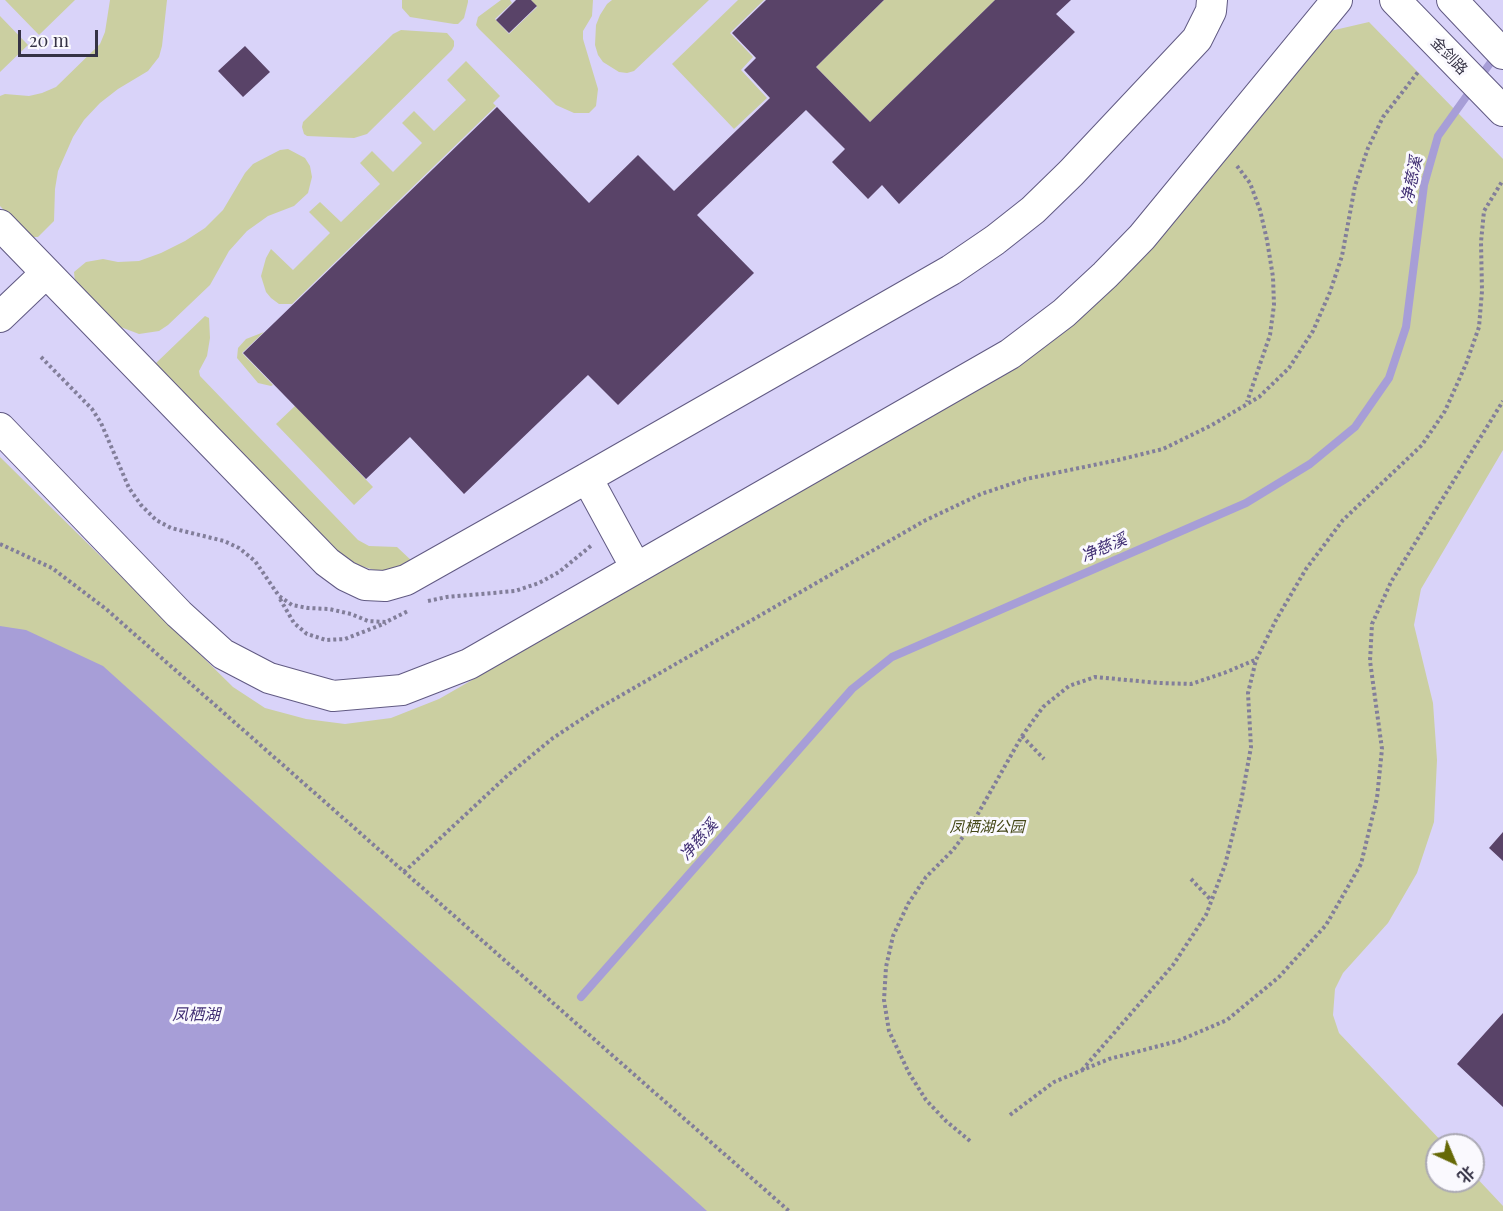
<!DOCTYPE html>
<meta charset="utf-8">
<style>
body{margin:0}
#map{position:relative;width:1503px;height:1211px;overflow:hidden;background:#d9d3f9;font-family:"Playfair Display","Noto Sans SC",serif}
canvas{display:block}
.north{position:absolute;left:1425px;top:1133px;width:60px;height:60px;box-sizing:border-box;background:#faf9fe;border:2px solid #aba9b4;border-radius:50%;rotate:136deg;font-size:16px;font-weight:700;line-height:24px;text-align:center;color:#353245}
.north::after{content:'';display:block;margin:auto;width:21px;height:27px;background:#666907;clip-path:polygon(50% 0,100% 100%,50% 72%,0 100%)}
.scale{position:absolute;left:18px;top:30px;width:80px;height:27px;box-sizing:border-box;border:3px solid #353245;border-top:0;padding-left:8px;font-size:18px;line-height:21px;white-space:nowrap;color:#353245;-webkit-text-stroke:4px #faf9fe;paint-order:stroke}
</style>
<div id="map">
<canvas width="1503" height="1211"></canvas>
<div class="north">北</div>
<div class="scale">20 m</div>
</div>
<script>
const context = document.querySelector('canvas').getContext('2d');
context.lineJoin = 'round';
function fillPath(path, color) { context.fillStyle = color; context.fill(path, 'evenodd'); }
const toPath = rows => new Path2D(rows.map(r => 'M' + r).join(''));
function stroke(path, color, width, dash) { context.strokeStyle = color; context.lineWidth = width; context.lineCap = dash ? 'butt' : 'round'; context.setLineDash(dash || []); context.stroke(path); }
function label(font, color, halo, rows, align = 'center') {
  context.font = font + ' "Playfair Display","Noto Sans SC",serif'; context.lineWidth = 6; context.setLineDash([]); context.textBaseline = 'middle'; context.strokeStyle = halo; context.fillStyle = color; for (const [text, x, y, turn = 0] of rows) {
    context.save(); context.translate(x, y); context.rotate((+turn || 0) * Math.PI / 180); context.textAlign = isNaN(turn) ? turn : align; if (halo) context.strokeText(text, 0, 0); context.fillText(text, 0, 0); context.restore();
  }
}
const green = toPath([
 [5,0,75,0,39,35],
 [110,0,167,0,162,46,159,57,148,71,118,89,100,103,84,120,73,137,58,171,55,189,54,221,38,237,29,237,0,206,0,96,5,94,29,96,42,93,56,87,100,44,105,32],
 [402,0,468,0,468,2,464,18,458,24,454,24,410,17,402,8],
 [501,0,510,0,512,3,495,19,509,34,537,7,531,0,593,0,592,16,583,31,583,39,598,89,596,106,589,113,574,113,556,105,479,29,476,25,478,17],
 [612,0,709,0,634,71,627,73,619,72,603,62,598,55,595,45,596,25,600,15,607,4],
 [738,0,764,0,730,33,753,57,741,70,767,98,734,129,672,64],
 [884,0,995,0,870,122,816,67],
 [0,16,28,45,0,72],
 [1369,22,1503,159,1503,450,1421,589,1414,625,1433,703,1437,760,1434,822,1417,873,1388,923,1343,973,1335,989,1333,1015,1339,1033,1445,1145,1437,1145,1437,1181,1473,1181,1473,1174,1503,1206,1503,1211,0,1211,0,457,233,687,265,708,306,719,345,724,391,718,439,699,1021,365,1073,324,1119,282,1159,238,1326,32],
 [401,30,447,33,454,41,454,46,452,50,367,134,354,138,307,136,304,134,302,127,303,122,393,34],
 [466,61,500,96,493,103,496,106,292,304,279,304,271,298,266,292,261,276,266,258,271,249,293,270,330,233,309,212,320,202,341,222,380,184,360,163,372,151,393,172,422,143,402,123,414,111,434,131,466,100,447,80],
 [288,149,305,158,310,166,312,177,308,193,294,206,268,216,247,231,229,251,210,285,168,325,159,331,139,334,118,326,75,282,74,272,86,262,103,259,118,262,139,261,161,253,185,241,205,228,223,210,245,173,253,164,280,150],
 [205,316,209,318,210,338,207,356,199,371,200,376,358,540,369,546,397,547,413,562,389,570,378,571,357,565,335,550,155,364],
 [264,332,242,353,273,385,271,386,258,383,237,358,238,348,246,339],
 [295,406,373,487,354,505,276,424]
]);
const water = toPath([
 [0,626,26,630,103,666,707,1211,0,1211]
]);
const stream = toPath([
 [581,997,852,689,892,657,1246,503,1310,464,1355,427,1389,378,1406,327,1424,185,1438,136,1496,55]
]);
const building = toPath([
 [516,0,531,0,537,6,509,33,496,20],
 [766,0,884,0,816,67,870,122,995,0,1071,0,1056,14,1075,32,899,204,882,185,868,199,832,162,845,149,806,110,697,215,754,273,618,405,588,375,464,494,410,437,366,479,243,353,497,107,589,203,638,155,674,191,770,98,744,70,756,58,732,33],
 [245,46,270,72,243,97,218,71],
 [1503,832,1503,861,1489,848],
 [1503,1013,1503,1107,1457,1064]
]);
const path = toPath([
 [1237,166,1250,183,1260,210,1267,240,1273,277,1274,305,1270,335,1247,402],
 [41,357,92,409,101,423,129,488,141,505,156,520,171,528,224,541,239,548,255,561,279,596,292,605,308,608,329,609,351,614,368,621,386,622,408,611],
 [0,544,52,568,106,609,789,1211],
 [280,599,294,623,307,634,326,640,345,639,386,623],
 [428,601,447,597,515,591,539,583,559,572,592,545],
 [1022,736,1044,759],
 [404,872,508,775,553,738,594,711,924,521,981,494,1026,479,1118,460,1163,449,1212,425,1259,397,1289,368,1313,331,1330,292,1342,256,1355,186,1368,148,1383,117,1418,72],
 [1191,879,1211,900],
 [1082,1070,1173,965,1206,915,1225,865,1241,802,1251,747,1248,693,1256,660,1276,620,1306,569,1343,520,1422,445,1445,411,1466,364,1479,327,1482,291,1481,242,1484,211,1503,180],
 [1010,1115,1054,1082,1109,1059,1178,1041,1227,1020,1279,977,1326,925,1361,864,1377,798,1382,749,1370,661,1372,624,1391,582,1503,401],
 [970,1141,946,1121,926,1100,909,1073,889,1031,884,1000,886,967,893,936,908,904,926,877,953,850,971,826,1022,736,1043,707,1069,686,1095,677,1159,683,1191,684,1224,673,1255,660]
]);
const minor = toPath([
 [1395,0,1503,111],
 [1452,0,1503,54],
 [0,225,327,562,346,576,365,585,385,586,406,580,587,478,951,270,995,240,1033,210,1071,173,1197,39,1211,11,1212,0],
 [0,317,46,273],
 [0,428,179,614,223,654,269,678,333,696,402,690,469,664,1010,354,1064,313,1105,275,1142,237,1337,0],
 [587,478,636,568]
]);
const streetNames = [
 ["金剑路",1449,56,46]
];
const parkNames = [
 ["凤栖湖公园",987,827]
];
const waterNames = [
 ["净慈溪",1412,180,-78],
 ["净慈溪",1104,548,-23],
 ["净慈溪",699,840,-49],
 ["凤栖湖",196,1015]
];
fillPath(green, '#cbcfa1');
fillPath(water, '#a79ed7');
stroke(stream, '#a79ed7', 8);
fillPath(building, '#594368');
stroke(minor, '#615a83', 32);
stroke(path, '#827e9a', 4, [3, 3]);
stroke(minor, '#fff', 30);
label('15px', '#353245', '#faf9fe', streetNames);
label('italic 15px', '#454818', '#faf9fe', parkNames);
label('italic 16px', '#412f74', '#faf9fe', waterNames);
</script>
